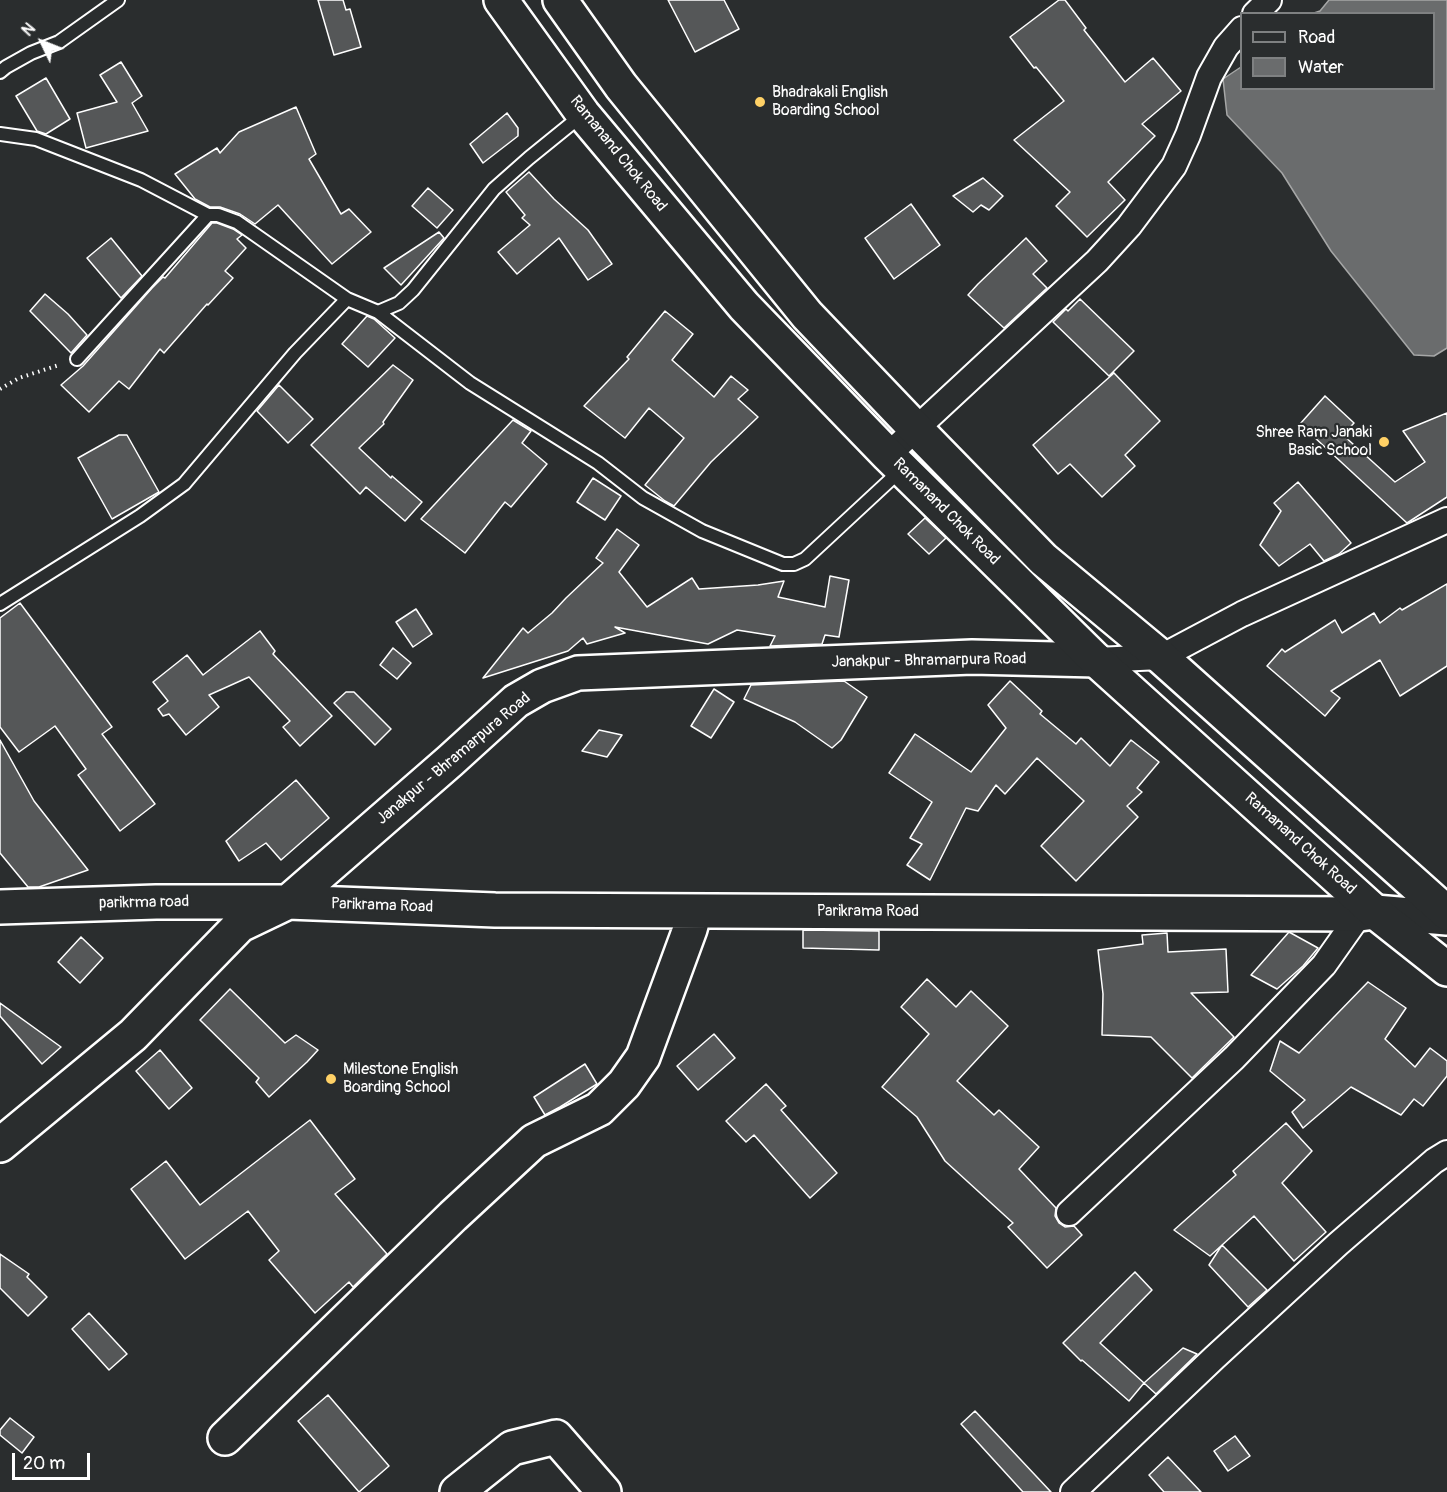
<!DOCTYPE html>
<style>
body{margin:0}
#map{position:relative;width:1447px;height:1492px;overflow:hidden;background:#2a2d2e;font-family:Pangolin,sans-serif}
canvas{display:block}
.legend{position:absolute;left:1240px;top:12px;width:195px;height:78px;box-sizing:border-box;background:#2a2d2e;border:2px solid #7f8182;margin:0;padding:8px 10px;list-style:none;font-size:18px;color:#fff}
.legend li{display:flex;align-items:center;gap:12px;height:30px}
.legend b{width:30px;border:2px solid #7f8182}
.north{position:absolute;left:12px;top:12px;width:60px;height:60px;-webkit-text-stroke:4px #2a2d2e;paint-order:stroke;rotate:313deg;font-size:16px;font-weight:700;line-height:24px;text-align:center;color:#fff}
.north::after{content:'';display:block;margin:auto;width:21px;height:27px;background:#fff;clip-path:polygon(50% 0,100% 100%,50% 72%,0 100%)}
.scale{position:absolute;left:12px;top:1453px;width:78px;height:27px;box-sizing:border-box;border:3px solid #fff;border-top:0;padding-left:8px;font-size:18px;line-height:21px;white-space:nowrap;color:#fff;-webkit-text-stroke:4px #2a2d2e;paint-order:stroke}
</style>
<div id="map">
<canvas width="1447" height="1492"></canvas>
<ul class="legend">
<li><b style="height:8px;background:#2a2d2e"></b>Road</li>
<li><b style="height:16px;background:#6a6c6d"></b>Water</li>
</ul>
<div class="north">N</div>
<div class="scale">20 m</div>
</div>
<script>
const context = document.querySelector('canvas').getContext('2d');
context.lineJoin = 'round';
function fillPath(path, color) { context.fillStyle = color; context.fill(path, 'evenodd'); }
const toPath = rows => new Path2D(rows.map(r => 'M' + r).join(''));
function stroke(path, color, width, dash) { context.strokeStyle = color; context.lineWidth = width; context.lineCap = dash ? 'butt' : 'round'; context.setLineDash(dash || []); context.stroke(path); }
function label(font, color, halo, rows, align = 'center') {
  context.font = font + ' Pangolin,sans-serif'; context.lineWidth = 4.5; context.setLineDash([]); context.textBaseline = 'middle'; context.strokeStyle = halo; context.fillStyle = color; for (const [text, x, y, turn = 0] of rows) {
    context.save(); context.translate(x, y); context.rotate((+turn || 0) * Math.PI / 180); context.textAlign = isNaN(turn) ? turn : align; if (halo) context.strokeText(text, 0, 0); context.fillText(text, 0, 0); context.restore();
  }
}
const water = toPath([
 [1329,0,1447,0,1447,348,1434,356,1414,355,1331,251,1282,173,1227,115,1223,79,1241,67,1242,88,1434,88,1434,14,1314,13,1320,11,1329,0]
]);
const building = toPath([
 [318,0,343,0,346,10,350,9,361,47,334,55,318,0],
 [668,0,724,0,739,29,695,52,668,0],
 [1059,0,1065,0,1086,28,1084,30,1125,82,1153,58,1181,91,1142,124,1155,136,1108,182,1125,200,1087,237,1056,206,1070,192,1014,140,1064,101,1036,67,1034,68,1010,37,1059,0],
 [121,62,142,96,132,103,148,131,86,148,77,113,117,102,100,75,121,62],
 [46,78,70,119,46,134,37,131,16,96,46,78],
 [296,107,316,154,309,159,341,214,349,209,371,232,332,264,278,205,255,224,240,214,220,207,210,207,195,199,175,174,217,148,220,153,239,132,296,107],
 [507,113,518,128,518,136,483,163,470,144,507,113],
 [529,172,554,199,588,230,612,264,588,280,559,238,517,274,498,252,530,225,522,218,525,215,506,192,529,172],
 [983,178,1003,196,989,210,981,205,973,212,953,196,983,178],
 [428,188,453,210,437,228,412,206,428,188],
 [911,204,940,245,894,279,865,238,911,204],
 [212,223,217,223,233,229,242,235,237,239,246,248,225,271,233,278,208,305,207,304,164,353,160,349,129,389,119,381,89,412,61,385,83,366,152,288,163,277,165,278,212,223],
 [439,232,444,238,401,285,384,268,439,232],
 [111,238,142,276,121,298,87,258,111,238],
 [1026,238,1047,261,1033,274,1047,288,1004,328,968,295,978,284,1026,238],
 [45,294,68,314,87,335,71,353,30,311,45,294],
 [1080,299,1134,351,1109,376,1053,322,1066,309,1068,311,1080,299],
 [665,311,693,334,672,360,714,397,731,376,748,390,738,399,758,417,711,462,674,506,665,501,645,485,684,438,649,408,625,438,584,406,629,359,627,357,665,311],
 [367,316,374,319,395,338,368,367,342,344,367,316],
 [393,365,413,380,383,422,384,424,359,448,391,478,392,476,422,502,405,521,366,487,360,494,311,445,393,365],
 [1114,373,1160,421,1125,455,1135,466,1102,497,1070,464,1058,474,1033,445,1114,373],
 [279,385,313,419,288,443,257,411,279,385],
 [1325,396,1354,423,1343,435,1395,482,1425,462,1403,431,1447,413,1447,497,1407,523,1300,424,1325,396],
 [513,420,531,431,522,443,547,464,511,507,505,502,465,553,421,519,513,420],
 [119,435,127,435,159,492,112,519,78,458,119,435],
 [593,478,621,496,605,520,577,502,593,478],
 [1298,482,1351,543,1339,554,1324,561,1310,544,1279,566,1260,545,1281,511,1274,503,1298,482],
 [925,518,946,538,929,554,908,534,925,518],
 [617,529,639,545,619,572,647,607,692,578,699,589,758,585,784,581,778,597,825,607,830,576,849,580,839,637,825,635,822,644,770,646,775,636,737,630,708,644,615,627,625,633,587,644,583,638,568,651,483,678,523,628,528,633,552,613,566,598,603,563,596,558,617,529],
 [1447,584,1447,666,1400,696,1380,660,1331,691,1340,698,1325,716,1267,666,1282,649,1285,652,1335,620,1342,633,1374,613,1380,623,1400,608,1402,610,1447,584],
 [20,603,112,727,102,734,155,804,120,831,78,775,86,769,55,726,19,752,0,727,0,618,20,603],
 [416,609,432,634,413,647,396,622,416,609],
 [260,631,275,651,273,654,332,716,300,746,283,727,290,721,249,677,209,695,219,707,186,735,169,714,163,716,158,709,168,701,153,682,187,655,203,675,260,631],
 [393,648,411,663,397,679,380,665,393,648],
 [844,681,867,697,841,740,832,748,795,722,744,699,751,685,844,681],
 [1010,681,1042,711,1040,714,1076,744,1081,738,1110,766,1131,740,1159,762,1137,788,1142,792,1127,806,1138,817,1076,881,1041,846,1084,801,1037,758,1005,794,996,785,978,811,966,808,930,880,907,865,922,844,910,838,932,802,889,773,915,734,971,772,1006,728,988,705,1010,681],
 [714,689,734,702,711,738,691,726,714,689],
 [346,692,354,692,391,729,375,745,334,703,346,692],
 [599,730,622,735,607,757,582,751,599,730],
 [0,740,34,801,88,870,39,887,28,887,0,853,0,740],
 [296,780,329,818,281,860,266,843,239,861,226,841,296,780],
 [803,930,879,931,879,950,803,948,803,930],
 [1289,932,1318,948,1303,966,1277,989,1251,975,1289,932],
 [1167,933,1168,952,1226,949,1228,992,1191,993,1234,1037,1192,1078,1151,1037,1102,1035,1103,994,1098,950,1143,944,1142,935,1167,933],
 [81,937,103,958,80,983,58,962,81,937],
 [927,979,956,1007,971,991,1008,1026,957,1081,994,1115,999,1110,1039,1147,1019,1169,1056,1208,1055,1216,1059,1223,1065,1227,1074,1226,1082,1235,1047,1268,1008,1227,1013,1223,945,1161,917,1117,882,1087,929,1034,901,1007,927,979],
 [1368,982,1406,1008,1385,1039,1415,1067,1430,1048,1447,1061,1447,1076,1423,1106,1414,1099,1401,1115,1351,1087,1303,1128,1292,1112,1305,1100,1270,1071,1280,1041,1299,1053,1368,982],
 [230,989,285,1043,296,1035,318,1050,307,1062,269,1097,256,1082,259,1078,200,1020,230,989],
 [0,1003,61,1047,42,1064,0,1016,0,1003],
 [714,1034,735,1058,698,1090,677,1066,714,1034],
 [160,1050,192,1088,169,1109,136,1071,160,1050],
 [585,1064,597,1084,560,1107,545,1115,534,1097,585,1064],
 [766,1084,786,1106,781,1110,837,1173,810,1198,754,1135,746,1142,726,1121,766,1084],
 [310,1120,355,1179,335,1194,387,1254,353,1287,349,1282,315,1313,269,1260,279,1251,248,1211,185,1259,131,1189,166,1161,200,1205,310,1120],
 [1286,1123,1312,1151,1282,1183,1326,1232,1294,1261,1254,1216,1210,1256,1174,1230,1236,1175,1233,1171,1286,1123],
 [1222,1245,1267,1290,1248,1307,1209,1265,1222,1245],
 [0,1254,29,1274,27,1277,47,1297,28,1316,0,1288,0,1254],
 [1135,1272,1152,1290,1100,1343,1144,1383,1129,1401,1082,1360,1081,1361,1063,1343,1135,1272],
 [89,1313,127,1354,109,1370,72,1329,89,1313],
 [1183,1348,1197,1354,1156,1394,1144,1383,1183,1348],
 [328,1395,389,1466,359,1492,298,1421,328,1395],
 [975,1411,1051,1492,1023,1492,961,1424,975,1411],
 [10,1418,34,1437,22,1453,0,1435,0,1430,10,1418],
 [1235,1436,1250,1456,1228,1471,1214,1451,1235,1436],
 [1168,1457,1201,1492,1164,1492,1149,1475,1168,1457]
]);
const path = toPath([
 [0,389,19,378,59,365]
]);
const lane = toPath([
 [0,72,6,67,31,53,59,42,118,0],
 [0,134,36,139,141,180,208,215],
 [378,312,470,383,598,463,643,498,702,531,783,564,794,564,805,559,902,469],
 [77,359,208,215,218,215,237,222,347,299,378,312,399,303,413,290,494,189,529,158,582,115],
 [0,604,140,516,184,484,295,353,347,299]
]);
const street = toPath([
 [1255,14,1269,0],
 [888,455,1097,261,1129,226,1174,166,1188,135,1209,77,1226,47,1242,29],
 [1096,660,1161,657,1242,614,1447,520],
 [1069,1213,1234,1058,1324,965,1360,914],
 [1073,1492,1214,1358,1338,1244,1434,1161,1447,1153]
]);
const secondary = toPath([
 [0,907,156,902,288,902,495,910,1360,914,1375,912,1447,918],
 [0,1145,133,1035,240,925,288,902,450,761,516,701,542,686,578,673,972,657,1096,660],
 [225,1438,453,1216,534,1141,599,1109,624,1084,643,1057,690,929,695,911],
 [457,1492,512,1448,556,1437,604,1492]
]);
const highway = toPath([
 [501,0,583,114,744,306,888,455,1096,660,1375,912,1447,969],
 [560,0,621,86,807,315,916,429,1043,559,1161,657,1447,913]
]);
const markers = [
 [760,102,6,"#ffd166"],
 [1384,442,6,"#ffd166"],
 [331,1079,6,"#ffd166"]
];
const poiNames = [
 ["Bhadrakali English",772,93],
 ["Boarding School",772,111],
 ["Shree Ram Janaki",1372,433,"right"],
 ["Basic School",1372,451,"right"],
 ["Milestone English",343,1070],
 ["Boarding School",343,1088]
];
const streetNames = [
 ["Ramanand Chok Road",618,154,51],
 ["Ramanand Chok Road",946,512,45],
 ["Janakpur - Bhramarpura Road",929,661,-1],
 ["Janakpur - Bhramarpura Road",454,759,-40],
 ["Ramanand Chok Road",1300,844,42],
 ["parikrma road",144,903,-1],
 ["Parikrama Road",382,906,2],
 ["Parikrama Road",868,912]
];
fillPath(water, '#6a6c6d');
stroke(water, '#a6a7a7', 1.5);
fillPath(building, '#555758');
stroke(building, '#fff', 1.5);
stroke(lane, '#fff', 16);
stroke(street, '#fff', 28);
stroke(secondary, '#fff', 38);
stroke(highway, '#fff', 38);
stroke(path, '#fff', 4, [1.5, 4.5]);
stroke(lane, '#2a2d2e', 12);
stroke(street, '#2a2d2e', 24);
stroke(secondary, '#2a2d2e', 33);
stroke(highway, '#2a2d2e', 33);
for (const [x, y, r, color] of markers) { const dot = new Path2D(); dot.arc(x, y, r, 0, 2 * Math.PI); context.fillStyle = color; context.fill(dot); stroke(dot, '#2a2d2e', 2); }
label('16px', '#fff', '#2a2d2e', poiNames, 'left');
label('16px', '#fff', '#2a2d2e', streetNames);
</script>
